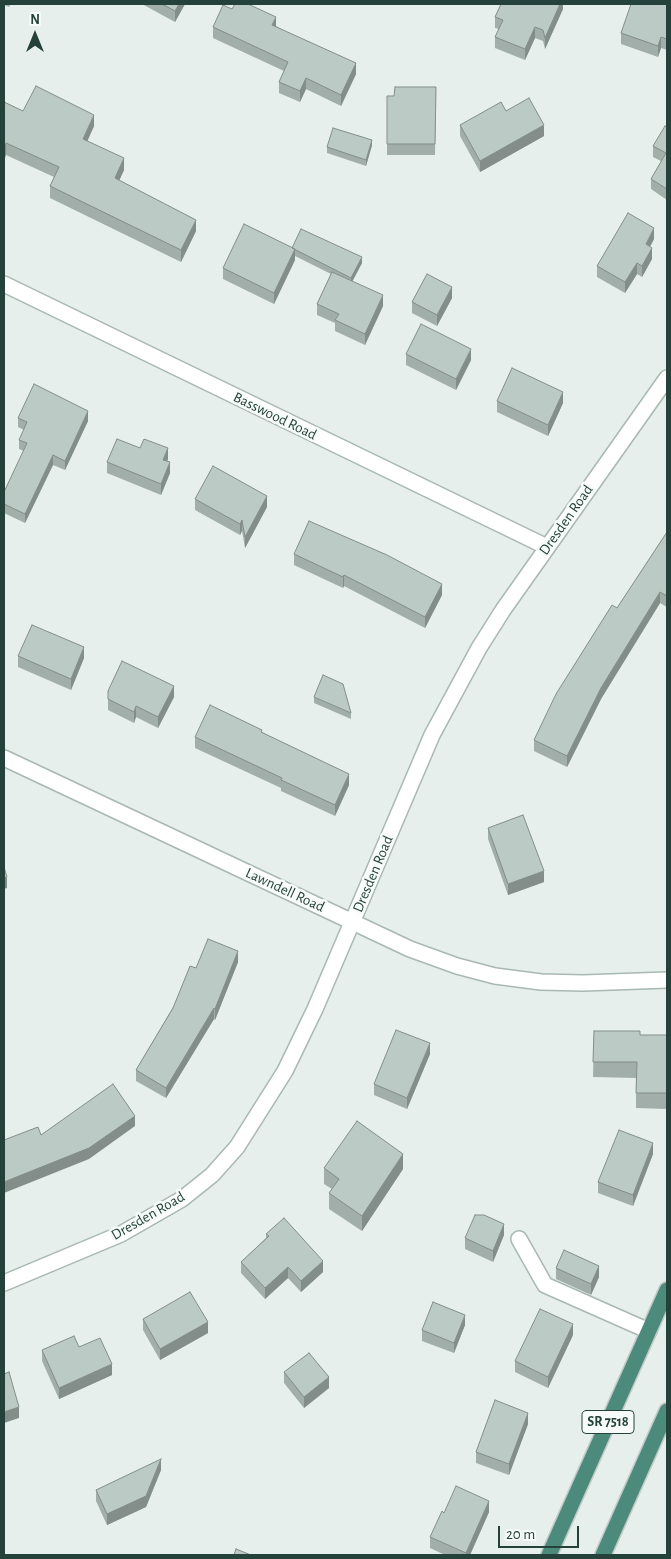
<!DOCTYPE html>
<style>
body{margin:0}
#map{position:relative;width:671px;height:1559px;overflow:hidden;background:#e6efeb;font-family:"Alegreya Sans",sans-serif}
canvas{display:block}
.frame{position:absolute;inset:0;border:5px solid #24423a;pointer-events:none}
.north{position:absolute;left:10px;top:10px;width:50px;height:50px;-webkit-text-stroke:4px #f7fbf9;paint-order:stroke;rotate:0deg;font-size:14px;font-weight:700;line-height:20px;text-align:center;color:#24423a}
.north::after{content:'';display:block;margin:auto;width:18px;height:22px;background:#24423a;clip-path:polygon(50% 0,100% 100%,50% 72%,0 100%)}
.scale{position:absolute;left:498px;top:1526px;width:81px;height:22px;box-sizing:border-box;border:2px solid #24423a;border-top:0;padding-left:6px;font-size:15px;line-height:18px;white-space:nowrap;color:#24423a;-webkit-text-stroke:4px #f7fbf9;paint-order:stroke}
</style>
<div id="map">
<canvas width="671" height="1559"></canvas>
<div class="frame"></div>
<div class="north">N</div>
<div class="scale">20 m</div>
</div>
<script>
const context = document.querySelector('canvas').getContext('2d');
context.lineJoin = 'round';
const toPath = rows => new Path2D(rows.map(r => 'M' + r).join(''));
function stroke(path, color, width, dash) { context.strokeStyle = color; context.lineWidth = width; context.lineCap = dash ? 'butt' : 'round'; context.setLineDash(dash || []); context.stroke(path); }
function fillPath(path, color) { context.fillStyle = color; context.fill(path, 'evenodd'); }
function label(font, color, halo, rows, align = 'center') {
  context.font = font + ' "Alegreya Sans",sans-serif'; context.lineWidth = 5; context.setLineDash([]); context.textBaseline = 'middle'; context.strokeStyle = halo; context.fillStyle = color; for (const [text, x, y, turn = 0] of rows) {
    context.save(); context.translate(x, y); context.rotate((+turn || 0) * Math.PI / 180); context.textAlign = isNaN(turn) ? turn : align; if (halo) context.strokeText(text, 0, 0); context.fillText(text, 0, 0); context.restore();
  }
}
const service = toPath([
 [519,1239,545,1285,649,1331]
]);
const minor = toPath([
 [4,284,547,547],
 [4,758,410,949,457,966,495,976,541,982,583,983,667,980],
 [4,1283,121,1234,182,1199,212,1175,237,1147,285,1071,315,1009,432,735,479,648,503,610,667,378]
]);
const trunk = toPath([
 [549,1555,667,1290],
 [603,1555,667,1411]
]);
const wall = toPath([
 [4,4,11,4,9,7,4,5],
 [142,4,185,4,175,22],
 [563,4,563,9,545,49,543,41,535,38,525,60,495,48,495,37,499,29,495,28,495,17],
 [667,4,667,50,661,48,658,57,621,44,621,33],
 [232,9,276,26,356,74,341,106,306,89,300,102,279,93,279,82,284,71,213,38,213,27],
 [436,87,435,155,387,155,387,96,394,96],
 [4,102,23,111,94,126,87,141,124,170,119,180,196,231,181,262,50,198,50,186,54,177,6,155],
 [506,111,544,136,480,172,460,136,460,125],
 [667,127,667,200,651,189,651,179,661,161,653,157,653,146],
 [372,145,366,166,327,153,327,147],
 [654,239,650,247,652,259,642,277,637,274,625,293,597,277,597,266],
 [292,248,362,263,352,281,383,306,365,345,335,331,335,323,317,315,317,304,331,274,295,256,295,260,274,304,223,279,223,268],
 [452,298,437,326,412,313,412,302],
 [406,354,471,360,456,390,406,365],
 [497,401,563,403,548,436,497,412],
 [18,418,88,421,65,470,53,465,25,523,4,513,4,492,24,451,19,449,19,440,24,430,18,427],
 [168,459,167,461,170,473,161,495,107,473,107,462],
 [195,499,267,507,245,548,242,531,240,535,195,510],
 [667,532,667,607,660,603,601,699,567,767,534,751,534,740,617,608],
 [294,554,442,595,425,628,344,586,343,588,294,565],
 [18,656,84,658,71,690,18,667],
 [174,697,158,728,136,717,134,723,108,710,108,699],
 [314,697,351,713,351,719,314,703],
 [262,732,349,785,335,816,281,791,281,788,195,748,195,737],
 [488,828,544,882,508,895,488,839],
 [238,962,215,1020,214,1019,166,1098,136,1081,136,1070,196,968],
 [594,1031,640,1035,667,1035,667,1109,636,1108,636,1078,593,1077],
 [430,1054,407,1109,374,1095,374,1084],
 [653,1154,633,1206,598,1193,598,1182],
 [324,1168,403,1169,362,1231,329,1209,329,1193,332,1189,324,1184],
 [266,1234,323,1272,301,1292,288,1278,265,1299,241,1273,241,1262,266,1238],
 [504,1235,493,1262,465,1249,465,1238],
 [556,1268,599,1277,591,1295,556,1279],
 [143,1319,208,1333,160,1360,143,1330],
 [465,1325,454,1353,422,1341,422,1330],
 [573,1335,548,1388,515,1372,515,1361],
 [79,1347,112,1375,59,1399,42,1361,42,1350],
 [284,1372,329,1388,304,1408,284,1383],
 [528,1424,509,1475,476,1463,476,1452],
 [161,1470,146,1507,107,1525,96,1501,96,1490],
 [489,1512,470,1555,445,1555,430,1548,430,1537,444,1513]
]);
const shadedWall = toPath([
 [179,4,185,4,175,22,175,11],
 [560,4,563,4,563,9,545,49,545,38],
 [276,17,276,28,272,25],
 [535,27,535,38,525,60,525,49],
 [661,37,661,48,658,57,658,46],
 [356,63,356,74,341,106,341,95],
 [306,78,306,89,300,102,300,91],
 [94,115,94,126,83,151,83,139],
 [544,125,544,136,480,172,480,161],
 [372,140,372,145,366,166,366,160],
 [6,143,6,155,4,161,4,149],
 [124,158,124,170,115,190,115,178],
 [196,220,196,231,181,262,181,250],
 [654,228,654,239,646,254,646,244],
 [652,248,652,259,642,277,642,266],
 [295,249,295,260,274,304,274,293],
 [362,257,362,263,351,284,351,278],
 [637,263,637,274,625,293,625,282],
 [452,287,452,298,437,326,437,315],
 [383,295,383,306,365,345,365,334],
 [471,349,471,360,456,390,456,379],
 [563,392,563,403,548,436,548,425],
 [88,411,88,421,65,470,65,461],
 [168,448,168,459,163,471,163,460],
 [53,455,53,465,25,523,25,514],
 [170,462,170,473,161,495,161,484],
 [267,496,267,507,245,548,245,537],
 [242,520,242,531,240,535,240,524],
 [344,575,344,586,343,588,343,577],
 [442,584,442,595,425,628,425,617],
 [660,592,660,603,601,699,567,767,567,756,601,688],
 [84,647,84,658,71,690,71,679],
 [174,686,174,697,158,728,158,717],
 [136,706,136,717,134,723,134,712],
 [349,774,349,785,335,816,335,805],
 [544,871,544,882,508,895,508,884],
 [7,877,7,888,4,889,4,878],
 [238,951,238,962,215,1020,215,1009],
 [214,1008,214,1019,166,1098,166,1088],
 [430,1043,430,1054,407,1109,407,1098],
 [135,1116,135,1126,89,1159,4,1193,4,1182],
 [653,1143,653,1154,633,1206,633,1195],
 [403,1154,403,1169,362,1231,362,1216],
 [504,1224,504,1235,493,1262,493,1251],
 [323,1261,323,1272,301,1292,301,1281],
 [599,1266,599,1277,591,1295,591,1284],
 [288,1267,288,1278,265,1299,265,1288],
 [465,1315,465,1325,454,1353,454,1343],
 [208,1322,208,1333,160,1360,160,1349],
 [573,1324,573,1335,548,1388,548,1377],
 [112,1364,112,1375,59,1399,59,1388],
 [329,1377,329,1388,304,1408,304,1397],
 [19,1407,19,1418,4,1423,4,1412],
 [528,1413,528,1424,509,1475,509,1464],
 [161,1459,161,1470,146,1507,107,1525,107,1514],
 [489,1501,489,1512,470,1555,466,1555,466,1553]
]);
const building = toPath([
 [162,4,179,4,175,11,162,4],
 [235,4,248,4,276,17,272,25,356,63,341,95,306,78,300,91,279,82,288,62,213,27,223,5,232,9,235,4],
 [501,4,560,4,545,38,543,30,535,27,525,49,495,37,503,20,495,17,501,4],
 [631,4,667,4,667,39,661,37,658,46,621,33,631,4],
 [36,86,94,115,83,139,124,158,115,178,196,220,181,250,50,186,59,167,6,143,4,149,4,102,23,111,36,86],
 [395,87,436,87,435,144,387,144,387,96,394,96,395,87],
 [529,98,544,125,480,161,460,125,501,102,506,111,529,98],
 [665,126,667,127,667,189,651,179,666,153,653,146,665,126],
 [333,128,372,140,366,160,327,147,333,128],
 [628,213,654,228,646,244,652,248,642,266,637,263,625,282,597,266,628,213],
 [244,224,295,249,274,293,223,268,244,224],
 [301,229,362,257,351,278,292,248,301,229],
 [332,272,383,295,365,334,335,320,339,314,317,304,332,272],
 [427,274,452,287,437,315,412,302,427,274],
 [421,324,471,349,456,379,406,354,421,324],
 [512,368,563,392,548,425,497,401,512,368],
 [34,384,88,411,65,461,53,455,25,514,4,504,4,492,27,443,19,440,27,422,18,418,34,384],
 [117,439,140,448,144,439,168,448,163,460,170,462,161,484,107,462,117,439],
 [213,466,267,496,245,537,242,520,240,524,195,499,213,466],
 [309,521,387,555,442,584,425,617,344,575,343,577,294,554,309,521],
 [667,532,667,596,660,592,601,688,567,756,534,740,556,694,612,605,617,608,667,532],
 [32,625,84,647,71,679,18,656,32,625],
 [122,661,174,686,158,717,136,706,134,712,108,699,108,691,122,661],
 [323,675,343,684,351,713,314,697,323,675],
 [210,705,262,730,261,732,349,774,335,805,281,780,282,778,195,737,210,705],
 [523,815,544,871,508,884,488,828,523,815],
 [4,867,7,877,4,878,4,867],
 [208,939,238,951,215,1009,214,1008,166,1088,136,1070,173,1008,190,966,196,968,208,939],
 [396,1030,430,1043,407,1098,374,1084,396,1030],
 [594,1031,640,1031,640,1035,667,1035,667,1093,636,1093,637,1062,593,1062,594,1031],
 [113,1084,135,1116,89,1148,4,1182,4,1140,38,1127,41,1135,113,1084],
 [357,1121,403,1154,362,1216,329,1193,339,1179,324,1168,357,1121],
 [619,1130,653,1143,633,1195,598,1182,619,1130],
 [475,1215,484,1215,504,1224,493,1251,465,1238,475,1215],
 [284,1218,323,1261,301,1281,288,1267,265,1288,241,1262,269,1236,266,1234,284,1218],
 [564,1250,599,1266,591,1284,556,1268,564,1250],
 [190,1292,208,1322,160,1349,143,1319,190,1292],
 [433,1302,465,1315,454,1343,422,1330,433,1302],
 [540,1309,573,1324,548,1377,515,1361,540,1309],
 [74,1336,79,1347,100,1338,112,1364,59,1388,42,1350,74,1336],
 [309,1353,329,1377,304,1397,284,1372,309,1353],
 [9,1372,19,1407,4,1412,4,1374,9,1372],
 [495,1400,528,1413,509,1464,476,1452,495,1400],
 [161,1459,146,1496,107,1514,96,1490,161,1459],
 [456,1486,489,1501,466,1553,430,1537,442,1511,444,1513,456,1486],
 [236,1549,251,1555,234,1555,236,1549]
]);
const shields = [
 [608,1422,52]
];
const shieldNames = [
 ["SR 7518",608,1422]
];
const streetNames = [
 ["Basswood Road",275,416,26],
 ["Dresden Road",566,520,-55],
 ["Dresden Road",373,874,-67],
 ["Lawndell Road",285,890,25],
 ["Dresden Road",148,1216,-30]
];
stroke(service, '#a8b8b2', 18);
stroke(minor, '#a8b8b2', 18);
stroke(trunk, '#c2cac8', 18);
stroke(service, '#fff', 15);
stroke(minor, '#fff', 15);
stroke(trunk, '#4c8a7c', 15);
fillPath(wall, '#a1aea9');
fillPath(shadedWall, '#838d89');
fillPath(building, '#bbcac4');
stroke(building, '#838d89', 1);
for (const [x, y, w] of shields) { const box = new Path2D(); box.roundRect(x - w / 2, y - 11.5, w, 23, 4); context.fillStyle = '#f7fbf9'; context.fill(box); stroke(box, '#24423a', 1); }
label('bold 14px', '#24423a', null, shieldNames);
label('15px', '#24423a', '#f7fbf9', streetNames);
</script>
